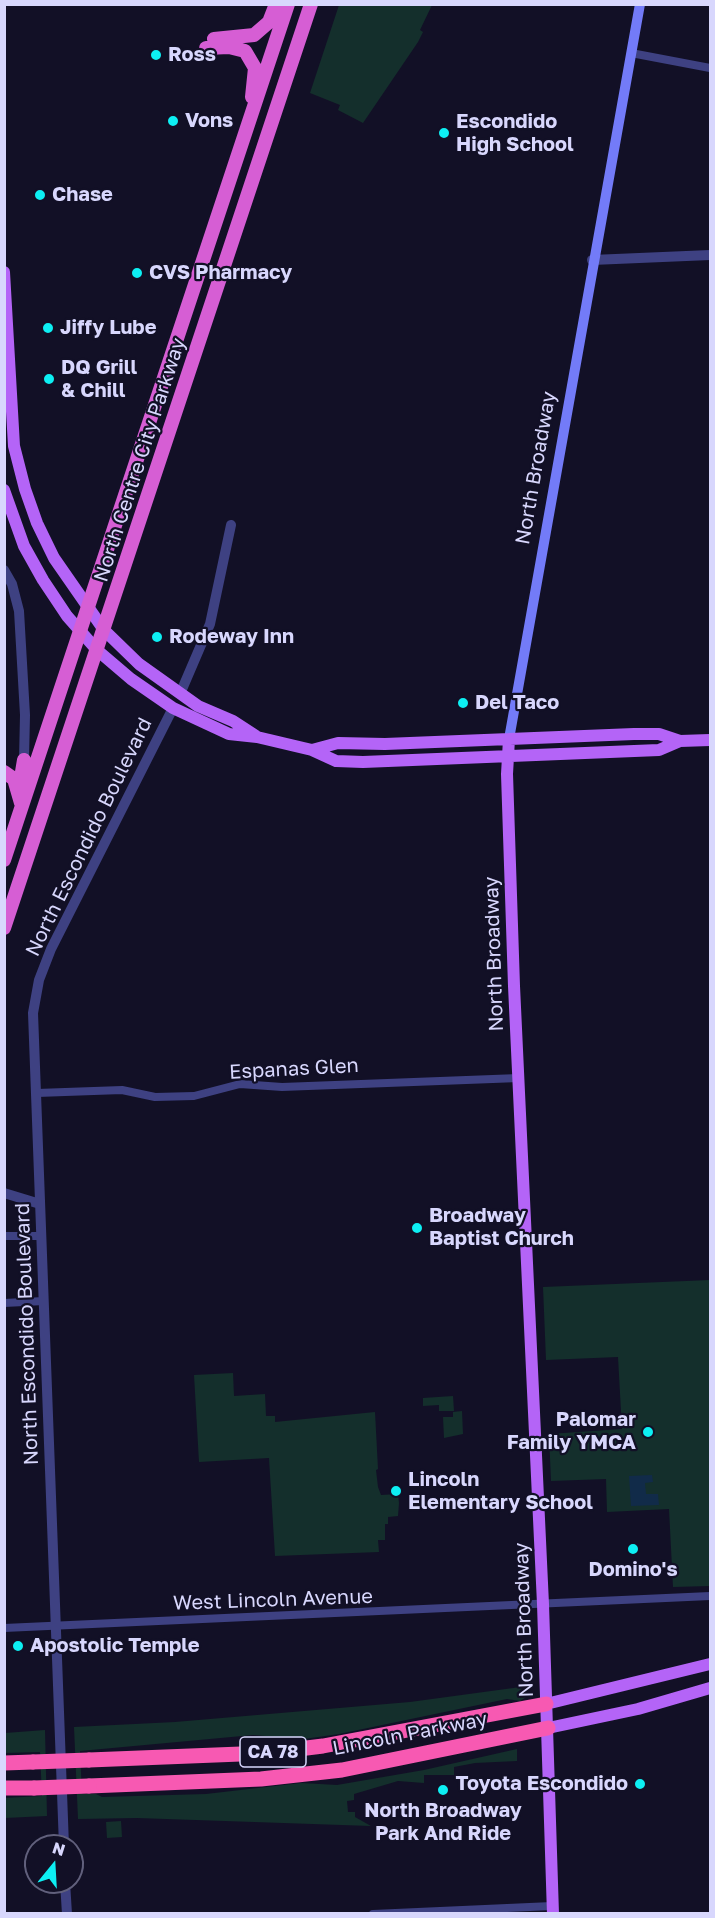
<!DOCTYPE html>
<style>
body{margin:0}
#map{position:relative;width:715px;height:1918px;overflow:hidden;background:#121026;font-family:"Golos Text",sans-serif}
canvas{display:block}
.frame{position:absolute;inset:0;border:6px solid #d8d7fd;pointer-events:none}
.north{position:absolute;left:24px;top:1834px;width:60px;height:60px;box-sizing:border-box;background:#121026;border:2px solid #61607c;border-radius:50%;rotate:18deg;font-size:16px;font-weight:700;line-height:24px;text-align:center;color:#d8d7fd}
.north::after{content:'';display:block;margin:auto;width:21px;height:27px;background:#0deff3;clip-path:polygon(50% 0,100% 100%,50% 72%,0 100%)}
</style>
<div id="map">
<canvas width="715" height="1918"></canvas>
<div class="frame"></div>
<div class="north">N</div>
</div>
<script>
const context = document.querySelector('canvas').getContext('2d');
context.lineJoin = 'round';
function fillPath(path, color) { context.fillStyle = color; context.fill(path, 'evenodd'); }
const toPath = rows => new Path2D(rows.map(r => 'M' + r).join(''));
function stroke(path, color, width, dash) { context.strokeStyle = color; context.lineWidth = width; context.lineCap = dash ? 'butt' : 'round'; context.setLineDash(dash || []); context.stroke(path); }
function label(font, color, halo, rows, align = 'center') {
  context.font = font + ' "Golos Text",sans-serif'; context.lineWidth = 4.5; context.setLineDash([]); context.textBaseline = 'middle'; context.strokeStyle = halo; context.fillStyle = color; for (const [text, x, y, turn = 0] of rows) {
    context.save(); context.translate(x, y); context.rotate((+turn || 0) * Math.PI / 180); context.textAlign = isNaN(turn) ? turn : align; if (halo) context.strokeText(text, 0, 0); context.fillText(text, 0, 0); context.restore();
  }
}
const green = toPath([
 [339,5,432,5,420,30,423,32,418,42,363,123,338,110,340,105,310,93],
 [710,1280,710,1586,673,1587,669,1509,607,1512,606,1479,551,1481,549,1434,622,1429,618,1357,546,1360,543,1287],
 [233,1373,234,1396,265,1394,266,1416,275,1416,275,1422,375,1412,378,1469,376,1470,378,1487,381,1495,398,1494,399,1503,398,1516,388,1517,388,1524,385,1524,385,1540,378,1540,379,1552,275,1556,269,1458,199,1462,194,1375],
 [453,1396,454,1411,439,1411,439,1405,423,1406,423,1398],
 [462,1411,463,1434,444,1438,443,1417,453,1417,453,1412],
 [528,1686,528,1696,520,1701,507,1699,339,1734,304,1739,253,1735,80,1751,82,1794,96,1794,102,1797,206,1794,301,1783,337,1785,424,1770,517,1749,517,1761,475,1763,454,1767,454,1775,424,1775,424,1783,398,1781,354,1794,354,1800,347,1801,348,1812,355,1812,355,1817,371,1826,137,1818,78,1819,74,1727,175,1722,410,1702],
 [45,1730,47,1816,5,1818,4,1798,42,1796,40,1752,5,1753,5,1733],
 [121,1821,122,1837,107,1838,106,1822]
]);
const water = toPath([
 [652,1475,653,1482,645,1483,646,1494,658,1494,659,1505,631,1506,629,1476]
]);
const minor = toPath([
 [631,53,710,68],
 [37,1093,122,1090,155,1097,194,1096,240,1084,282,1087,519,1078],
 [4,1236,42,1236],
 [4,1303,44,1301],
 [4,1628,710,1596],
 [373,1914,552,1906]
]);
const tertiary = toPath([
 [592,260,710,255],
 [4,570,12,584,19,611,25,715,24,760],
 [180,694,210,624,231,525],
 [4,1193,40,1204],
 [64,1846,33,1013,39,980,51,949,173,708],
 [65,1882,67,1914]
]);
const secondary = toPath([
 [509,739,640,4]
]);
const primary = toPath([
 [4,272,14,446,25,489,37,523,54,558,104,630,139,664,198,706,233,721,256,736],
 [4,490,24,546,43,580,67,616,97,650,131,679,173,708,229,734,257,737,312,750,336,761,363,762,659,750,680,741],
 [509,739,507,774,514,986,543,1604,553,1914],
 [312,750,338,743,385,744,634,734,659,734,680,741,710,740],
 [546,1704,710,1664],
 [548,1728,638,1709,710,1688]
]);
const trunk = toPath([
 [214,39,254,35,269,22,276,4],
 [206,48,229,47,245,51,255,68,252,97],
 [4,772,14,779,21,803],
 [19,790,24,760],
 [4,860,288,4],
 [4,928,311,4]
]);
const motorway = toPath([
 [89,1760,266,1753,323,1746,546,1704],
 [4,1763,33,1762],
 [89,1786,261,1779,342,1770,548,1728],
 [4,1788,34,1788]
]);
const motorwayBridge = toPath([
 [33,1762,89,1760],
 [34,1788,89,1786]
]);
const markers = [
 [156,55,6,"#0deff3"],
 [173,121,6,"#0deff3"],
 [444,133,6,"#0deff3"],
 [40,195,6,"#0deff3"],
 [137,273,6,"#0deff3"],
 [48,328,6,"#0deff3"],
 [49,379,6,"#0deff3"],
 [157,637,6,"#0deff3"],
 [463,703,6,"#0deff3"],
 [417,1228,6,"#0deff3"],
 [648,1432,6,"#0deff3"],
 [396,1491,6,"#0deff3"],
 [633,1549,6,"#0deff3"],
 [18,1646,6,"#0deff3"],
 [640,1784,6,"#0deff3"],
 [443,1790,6,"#0deff3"]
];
const shields = [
 [273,1752,66]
];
const shieldNames = [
 ["CA 78",273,1752]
];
const poiNames = [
 ["Ross",168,55],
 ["Vons",185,121],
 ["Escondido",456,122],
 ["High School",456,145],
 ["Chase",52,195],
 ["CVS Pharmacy",149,273],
 ["Jiffy Lube",60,328],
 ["DQ Grill",61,368],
 ["& Chill",61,391],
 ["Rodeway Inn",169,637],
 ["Del Taco",475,703],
 ["Broadway",429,1216],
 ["Baptist Church",429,1239],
 ["Palomar",636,1420,"right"],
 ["Family YMCA",636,1443,"right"],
 ["Lincoln",408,1480],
 ["Elementary School",408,1503],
 ["Domino's",633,1570,"center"],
 ["Apostolic Temple",30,1646],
 ["Toyota Escondido",628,1784,"right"],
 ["North Broadway",443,1811,"center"],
 ["Park And Ride",443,1834,"center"]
];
const streetNames = [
 ["North Centre City Parkway",140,460,-72],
 ["North Broadway",536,468,-80],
 ["North Escondido Boulevard",89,837,-64],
 ["North Broadway",494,954,-92],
 ["Espanas Glen",294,1069,-3],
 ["North Escondido Boulevard",27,1334,-92],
 ["West Lincoln Avenue",273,1600,-2],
 ["North Broadway",524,1620,-92],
 ["Lincoln Parkway",410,1734,-11]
];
fillPath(green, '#142f2c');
fillPath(water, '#112b49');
stroke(minor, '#3e4182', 8);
stroke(tertiary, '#3e4182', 10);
stroke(secondary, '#737bf8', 10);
stroke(primary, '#b464f7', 12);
stroke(trunk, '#d65ed4', 14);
stroke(motorway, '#f759b2', 15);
stroke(motorwayBridge, '#f759b2', 15);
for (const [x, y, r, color] of markers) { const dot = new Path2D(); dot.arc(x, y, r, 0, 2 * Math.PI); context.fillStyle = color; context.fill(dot); stroke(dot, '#121026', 2); }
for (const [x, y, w] of shields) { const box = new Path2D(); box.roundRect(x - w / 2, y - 15, w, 30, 4.5); context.fillStyle = '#121026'; context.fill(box); stroke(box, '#d8d7fd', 1.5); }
label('bold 18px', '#d8d7fd', null, shieldNames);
label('bold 20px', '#d8d7fd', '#121026', poiNames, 'left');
label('20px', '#d8d7fd', '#121026', streetNames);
</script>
